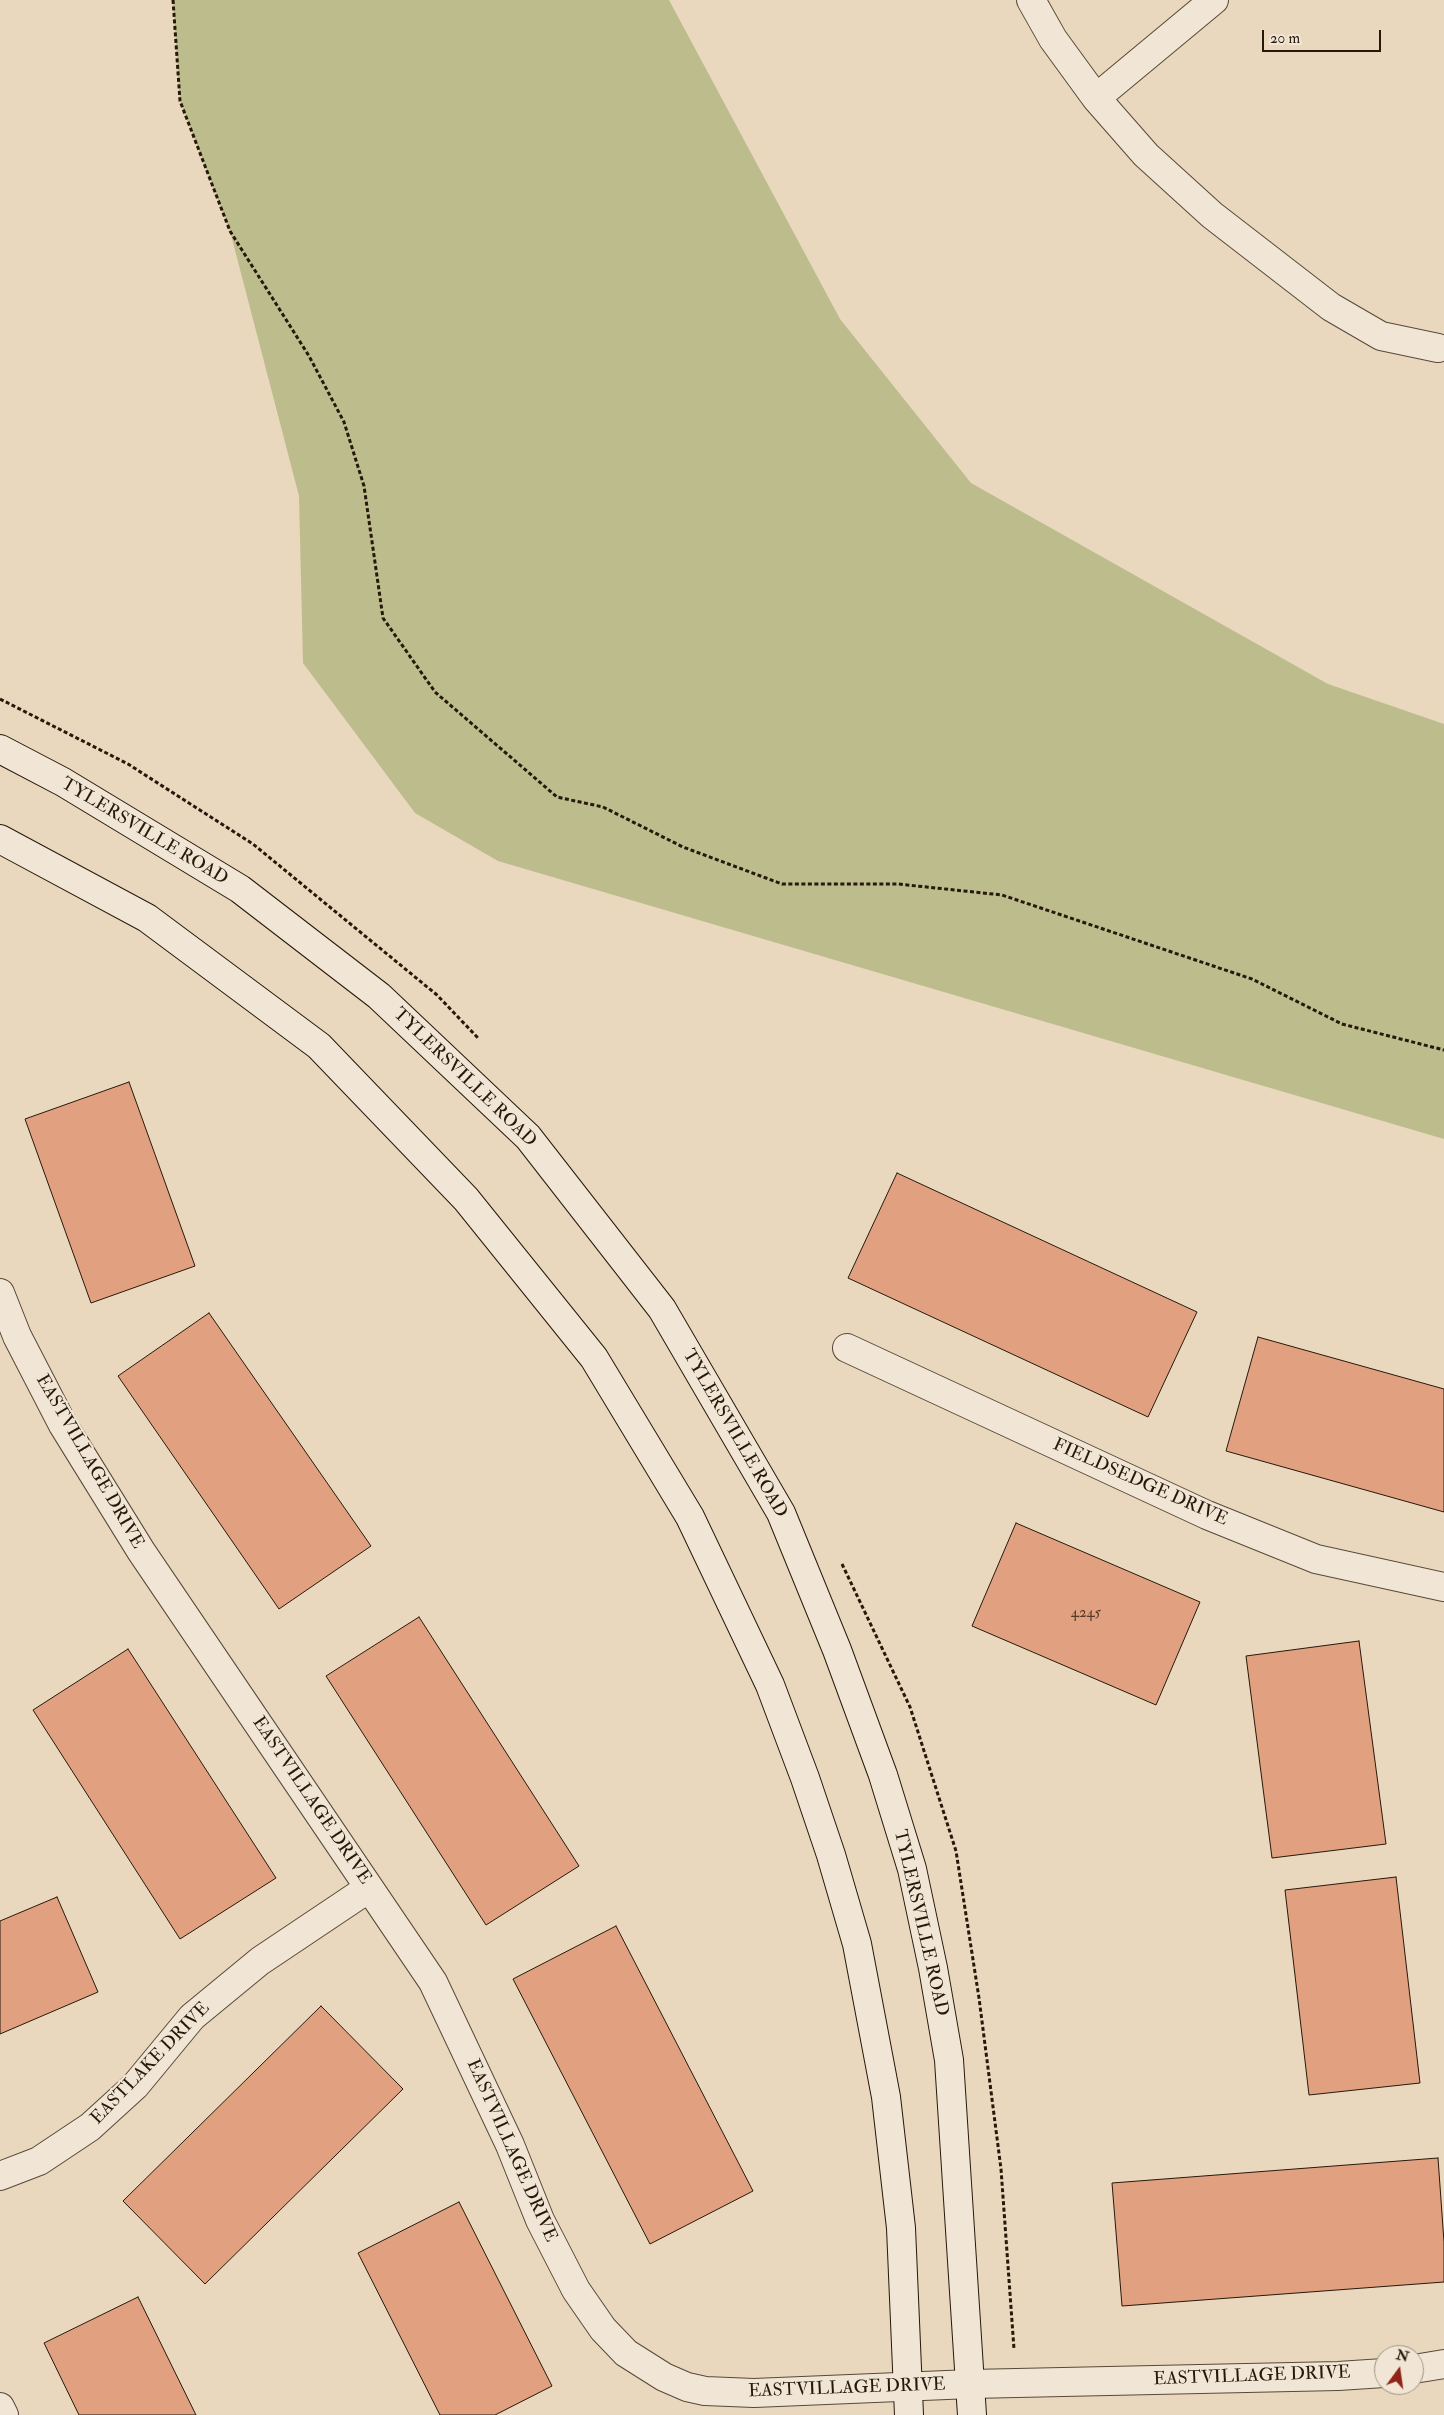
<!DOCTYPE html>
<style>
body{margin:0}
#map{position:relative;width:1444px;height:2415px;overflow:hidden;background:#e9d8be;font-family:"IM FELL Double Pica",serif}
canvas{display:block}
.north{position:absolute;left:1374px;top:2345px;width:50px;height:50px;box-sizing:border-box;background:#f1e6d5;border:1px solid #a09484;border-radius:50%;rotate:14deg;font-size:14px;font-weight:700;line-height:20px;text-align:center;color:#26190a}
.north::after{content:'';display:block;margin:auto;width:18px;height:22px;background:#8f2418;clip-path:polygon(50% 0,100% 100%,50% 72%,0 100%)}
.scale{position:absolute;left:1262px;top:30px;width:119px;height:22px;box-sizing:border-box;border:2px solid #26190a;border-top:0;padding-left:6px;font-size:15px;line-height:18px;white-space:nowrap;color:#26190a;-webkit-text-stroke:4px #f1e6d5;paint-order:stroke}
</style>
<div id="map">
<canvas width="1444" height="2415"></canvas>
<div class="north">N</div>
<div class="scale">20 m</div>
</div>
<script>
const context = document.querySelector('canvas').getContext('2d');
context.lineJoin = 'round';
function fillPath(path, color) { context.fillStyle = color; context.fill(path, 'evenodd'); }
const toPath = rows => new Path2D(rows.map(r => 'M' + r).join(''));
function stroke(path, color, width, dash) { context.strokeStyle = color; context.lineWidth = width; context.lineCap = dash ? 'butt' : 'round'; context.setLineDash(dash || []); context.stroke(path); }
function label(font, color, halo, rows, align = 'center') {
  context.font = font + ' "IM FELL Double Pica",serif'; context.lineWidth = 4.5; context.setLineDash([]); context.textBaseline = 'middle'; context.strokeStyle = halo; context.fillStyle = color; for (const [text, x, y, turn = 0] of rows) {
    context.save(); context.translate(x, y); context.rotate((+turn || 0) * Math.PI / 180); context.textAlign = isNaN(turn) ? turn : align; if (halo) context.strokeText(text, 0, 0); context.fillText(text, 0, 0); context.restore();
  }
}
const green = toPath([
 [173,0,669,0,840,319,971,483,1328,684,1444,724,1444,1139,498,861,415,813,303,663,299,496,230,231,180,101]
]);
const building = toPath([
 [129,1082,195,1266,91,1303,25,1119,129,1082],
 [897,1173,1197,1312,1148,1417,848,1278,897,1173],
 [209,1313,371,1546,279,1609,118,1376,209,1313],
 [1258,1337,1444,1389,1444,1512,1226,1451,1258,1337],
 [1016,1523,1200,1602,1156,1705,972,1626,1016,1523],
 [419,1617,579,1866,486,1925,326,1676,419,1617],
 [1359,1641,1386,1844,1272,1858,1246,1656,1359,1641],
 [128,1649,276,1878,180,1939,33,1710,128,1649],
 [1396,1877,1420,2083,1309,2095,1285,1890,1396,1877],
 [57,1897,98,1992,0,2034,0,1921,57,1897],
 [616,1926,753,2191,650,2244,513,1979,616,1926],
 [321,2006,403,2089,205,2284,123,2201,321,2006],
 [1438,2158,1444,2242,1444,2282,1122,2306,1112,2183,1438,2158],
 [459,2202,552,2386,495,2415,440,2415,358,2253,459,2202],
 [138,2297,196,2415,79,2415,44,2343,138,2297]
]);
const path = toPath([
 [173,0,180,101,230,231,309,356,344,422,364,486,383,618,435,692,557,797,603,807,683,847,782,884,898,884,1002,895,1252,979,1342,1024,1444,1050],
 [0,699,128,764,253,844,437,995,478,1038],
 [842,1564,910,1707,956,1851,979,1998,1001,2169,1014,2349]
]);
const minor = toPath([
 [1031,0,1053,39,1096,98,1146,155,1212,215,1331,307,1381,336,1438,348],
 [1096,98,1214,0],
 [0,1293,17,1336,63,1425,141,1551,433,1982,510,2145,540,2220,576,2290,603,2329,626,2353,664,2377,687,2387,705,2391,754,2393,971,2384,1338,2376,1384,2373],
 [847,1348,1207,1515,1316,1559,1444,1587],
 [0,2176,39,2161,90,2127,135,2086,192,2017,260,1961,369,1888],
 [1414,2369,1444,2364],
 [0,2407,4,2415]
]);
const secondary = toPath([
 [0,749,63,782,240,889,379,996,528,1137,662,1309,781,1513,837,1650,883,1775,912,1869,933,1968,949,2060,972,2415],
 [0,839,147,918,319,1046,466,1199,594,1358,690,1517,770,1685,805,1778,831,1855,857,1944,886,2097,901,2228,909,2415]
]);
const numberNames = [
 ["4245",1086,1614]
];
const streetNames = [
 ["TYLERSVILLE ROAD",144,832,31],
 ["TYLERSVILLE ROAD",464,1078,44],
 ["TYLERSVILLE ROAD",734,1434,60],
 ["EASTVILLAGE DRIVE",89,1462,60],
 ["FIELDSEDGE DRIVE",1140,1483,24],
 ["EASTVILLAGE DRIVE",311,1801,56],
 ["TYLERSVILLE ROAD",920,1923,77],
 ["EASTLAKE DRIVE",151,2064,-46],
 ["EASTVILLAGE DRIVE",511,2151,66],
 ["EASTVILLAGE DRIVE",1252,2377,-2],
 ["EASTVILLAGE DRIVE",847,2389,-2]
];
fillPath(green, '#bdbc8d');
fillPath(building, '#e1a181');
stroke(building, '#26190a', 1);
stroke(minor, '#574937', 30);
stroke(secondary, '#26190a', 30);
stroke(path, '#26190a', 3, [4, 2.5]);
stroke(minor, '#f1e6d5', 28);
stroke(secondary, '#f1e6d5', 28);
label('15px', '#553b28', null, numberNames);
label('18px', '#26190a', '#f1e6d5', streetNames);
</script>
